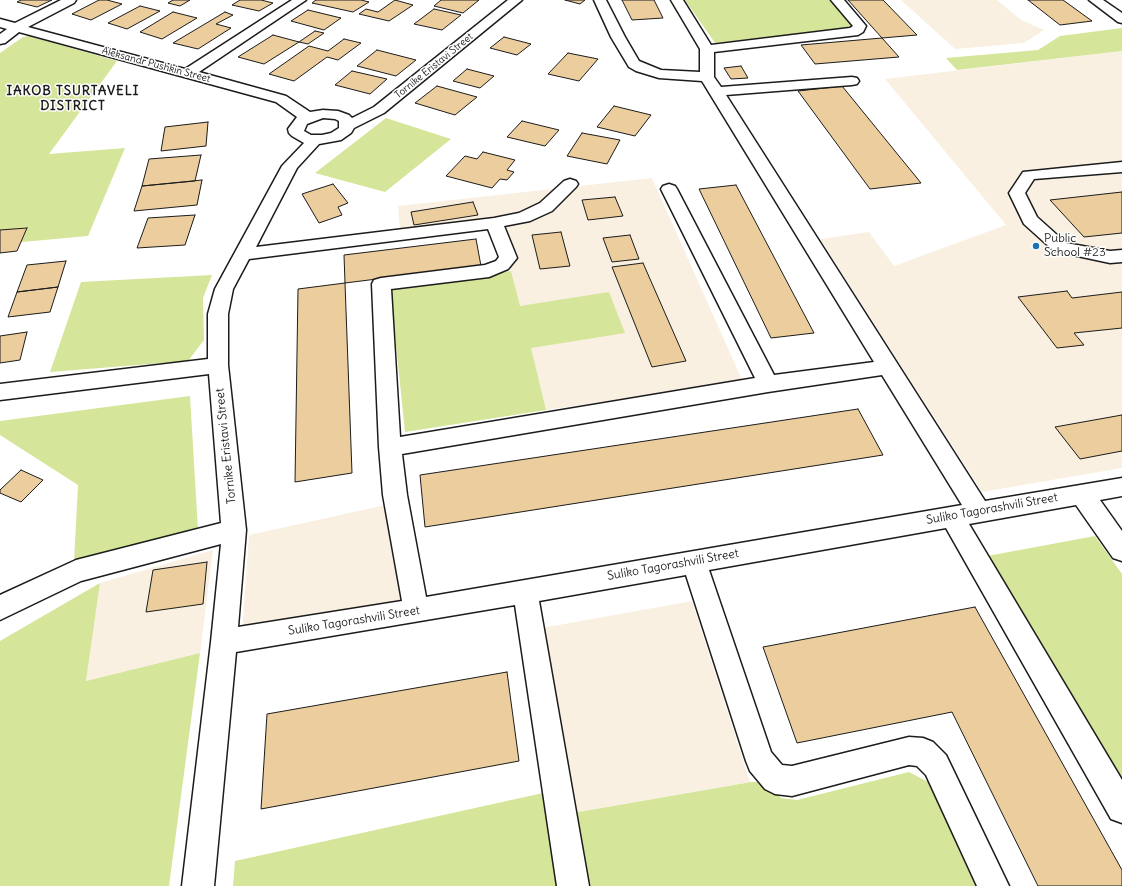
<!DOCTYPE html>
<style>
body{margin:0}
canvas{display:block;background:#fff}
</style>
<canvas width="1122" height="886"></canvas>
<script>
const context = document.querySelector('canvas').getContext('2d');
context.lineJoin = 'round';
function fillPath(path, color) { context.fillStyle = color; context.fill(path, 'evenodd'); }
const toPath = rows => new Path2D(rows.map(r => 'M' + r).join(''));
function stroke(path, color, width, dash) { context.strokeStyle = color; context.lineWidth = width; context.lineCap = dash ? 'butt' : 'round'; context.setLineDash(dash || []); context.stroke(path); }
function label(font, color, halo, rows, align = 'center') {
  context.font = font + ' Delius,sans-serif'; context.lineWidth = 3; context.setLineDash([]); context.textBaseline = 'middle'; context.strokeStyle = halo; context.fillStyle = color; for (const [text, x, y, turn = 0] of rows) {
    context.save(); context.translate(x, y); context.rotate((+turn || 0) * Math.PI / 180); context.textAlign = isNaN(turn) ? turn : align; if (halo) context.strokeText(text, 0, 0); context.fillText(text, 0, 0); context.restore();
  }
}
const built = toPath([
 [901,0,997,0,1021,20,1044,30,1024,43,955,49],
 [1122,51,1122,468,982,492,820,239,869,232,894,266,1006,225,885,79],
 [652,178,743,382,546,410,511,271,501,218,400,230,398,206],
 [390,504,408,606,242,633,249,535],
 [213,550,200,653,86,681,100,583],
 [692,601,750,782,573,813,542,628]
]);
const green = toPath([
 [685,0,829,0,856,28,715,43],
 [1122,28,1122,51,957,70,946,58,1038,50,1060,36],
 [29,36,117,61,49,154,125,148,88,236,0,244,0,53,23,37],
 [386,118,451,139,385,192,315,173],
 [511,271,520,306,609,292,625,333,531,348,546,410,405,432,390,287],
 [212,275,203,298,204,340,188,361,50,372,81,282],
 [190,396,198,530,74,562,78,485,0,435,0,421],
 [1095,536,1122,574,1122,793,982,557],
 [100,583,86,681,200,653,169,886,0,886,0,641],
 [909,772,934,785,981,886,586,886,573,813,751,782,767,782,781,798,797,800],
 [543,793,559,886,233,886,235,861]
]);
const building = toPath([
 [21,0,52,0,37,7,17,2,21,0],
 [99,0,107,0,122,4,91,20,72,14,99,0],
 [173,0,190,0,180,6,168,3,173,0],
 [240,0,261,0,273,3,259,11,232,5,240,0],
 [316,0,361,0,369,2,353,12,312,3,316,0],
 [395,0,413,5,389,21,359,14,366,9,378,12,395,0],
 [441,0,479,0,463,13,434,6,441,0],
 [565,0,585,0,580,4,565,0],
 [622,0,654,0,663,18,632,20,622,0],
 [848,0,883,0,917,35,882,38,848,0],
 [1028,0,1063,0,1092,21,1060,25,1028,0],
 [140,6,160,11,127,29,108,23,140,6],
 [434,9,461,15,442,30,414,24,434,9],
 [308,10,341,18,324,30,291,21,308,10],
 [173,12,197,18,162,39,140,32,173,12],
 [225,12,233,15,216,24,231,28,198,49,173,43,225,12],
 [315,31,324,33,308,44,299,42,315,31],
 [273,35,299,42,264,64,238,57,273,35],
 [504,37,531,44,517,55,490,48,504,37],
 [882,38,899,57,815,64,801,45,882,38],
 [344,39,361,43,338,60,327,57,294,81,269,74,309,46,328,51,344,39],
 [377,50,416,60,396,76,357,66,377,50],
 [568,53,598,59,579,81,548,74,568,53],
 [741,66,748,78,731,79,724,68,741,66],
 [467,69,494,76,480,88,453,81,467,69],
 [352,71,387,79,370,94,335,85,352,71],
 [437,86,477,97,455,115,415,103,437,86],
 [842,86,921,183,870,189,798,91,842,86],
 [614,106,651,115,635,136,597,127,614,106],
 [522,121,559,130,545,146,507,137,522,121],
 [208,122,206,146,161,151,165,127,208,122],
 [582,133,620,140,607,164,567,156,582,133],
 [483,152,515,160,507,170,514,172,507,180,500,179,492,188,446,176,465,156,477,159,483,152],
 [201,155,195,181,142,186,149,159,201,155],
 [202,180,197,205,134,211,142,186,202,180],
 [333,184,348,203,338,207,342,215,319,223,302,194,333,184],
 [736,185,814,333,771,338,699,189,736,185],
 [1122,192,1122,233,1084,237,1050,200,1122,192],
 [615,197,623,216,588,220,582,200,615,197],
 [473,202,478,215,414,225,411,212,473,202],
 [195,215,185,245,137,248,148,218,195,215],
 [27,228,17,251,0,253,0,230,27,228],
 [561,232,570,266,540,269,532,235,561,232],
 [630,235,639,259,612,262,603,238,630,235],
 [476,239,481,266,345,283,344,255,476,239],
 [66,261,58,287,17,292,27,265,66,261],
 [643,263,686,361,652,367,612,267,643,263],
 [345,283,352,473,295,482,298,289,345,283],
 [58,287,50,312,8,317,17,292,58,287],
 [1067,291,1072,298,1122,292,1122,328,1074,333,1084,345,1057,348,1018,297,1067,291],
 [27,332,20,360,0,363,0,336,27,332],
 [858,409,883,455,425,527,420,475,858,409],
 [1122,415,1122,451,1080,459,1055,427,1122,415],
 [21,470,43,480,21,502,0,493,0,490,21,470],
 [207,562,203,604,146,612,153,570,207,562],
 [975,607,1122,870,1122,886,1038,886,952,712,797,743,763,647,975,607],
 [507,672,519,761,261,809,267,714,507,672]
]);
const minor = toPath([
 [61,0,76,0,74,3,28,27,185,69,292,0,306,0,199,72,286,96,310,112,323,110,338,111,349,115,352,118,374,107,508,0,522,0,384,113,354,128,351,133,341,140,319,144,297,168,256,247,494,218,519,213,540,203,564,181,570,179,576,181,578,184,576,187,552,211,530,221,504,226,517,258,508,269,489,277,391,289,400,437,755,378,661,189,663,186,669,184,675,186,677,189,774,375,874,362,702,81,659,78,636,71,629,67,611,37,594,0,606,0,625,37,639,61,661,70,700,72,700,49,671,0,683,0,711,45,850,28,853,26,831,0,844,0,866,26,863,32,858,35,714,52,714,77,721,87,852,77,857,78,859,81,857,84,852,85,726,95,985,501,1122,478,1122,496,1100,500,1122,531,1122,561,1113,558,1076,505,969,524,1122,780,1122,823,1111,819,946,528,709,570,771,752,782,765,792,766,909,737,923,738,933,742,946,755,1009,886,977,886,926,775,917,766,909,765,792,796,775,794,765,789,750,771,746,761,686,575,539,601,589,886,557,886,515,605,236,652,214,886,182,886,211,642,221,544,81,581,0,620,0,595,76,560,221,523,209,374,0,400,0,384,208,359,208,314,215,289,282,166,304,143,292,136,289,133,288,129,297,117,276,102,19,32,5,43,0,44,0,34,7,29,0,27,0,19,15,23,61,0],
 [323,118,335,119,339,121,339,128,331,133,322,135,311,135,304,131,307,124,323,118],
 [488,229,499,257,496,261,485,265,381,278,374,280,372,284,379,447,383,495,402,601,238,627,246,530,228,365,228,314,233,289,249,259,488,229],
 [882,375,962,505,426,597,407,495,402,454,768,392,882,375],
 [1089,0,1103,0,1122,13,1122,23,1118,22,1089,0],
 [1122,162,1122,172,1034,179,1025,193,1037,217,1066,243,1110,251,1122,250,1122,262,1110,263,1054,251,1024,224,1009,193,1023,172,1122,162]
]);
const markers = [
 [1036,246,4,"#1f6fb2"]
];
const farStreetnames = [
 ["Aleksandr Pushkin Street",156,65,15],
 ["Tornike Eristavi Street",434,66,-39]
];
const poiNames = [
 ["Public",1044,239],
 ["School #23",1044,253]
];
const streetNames = [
 ["Tornike Eristavi Street",226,446,-96],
 ["Suliko Tagorashvili Street",992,509,-10],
 ["Suliko Tagorashvili Street",673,565,-10],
 ["Suliko Tagorashvili Street",354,621,-9]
];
const farDistrictnames = [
 ["IAKOB TSURTAVELI",73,91],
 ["DISTRICT",73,106]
];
fillPath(built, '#f9f0e2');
fillPath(green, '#d5e599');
fillPath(building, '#ebcd9e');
stroke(building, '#1c1c1c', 1);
stroke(minor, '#1c1c1c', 3);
fillPath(minor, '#fff');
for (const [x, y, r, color] of markers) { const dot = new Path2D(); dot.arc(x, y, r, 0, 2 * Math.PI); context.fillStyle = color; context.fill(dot); stroke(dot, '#fff', 1.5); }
label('10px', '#1c1c1c', '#fff', farStreetnames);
label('12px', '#1c1c1c', '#fff', poiNames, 'left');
label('12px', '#1c1c1c', '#fff', streetNames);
context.letterSpacing = '1px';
label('bold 13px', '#1c1c1c', '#fff', farDistrictnames);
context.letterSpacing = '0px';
</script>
